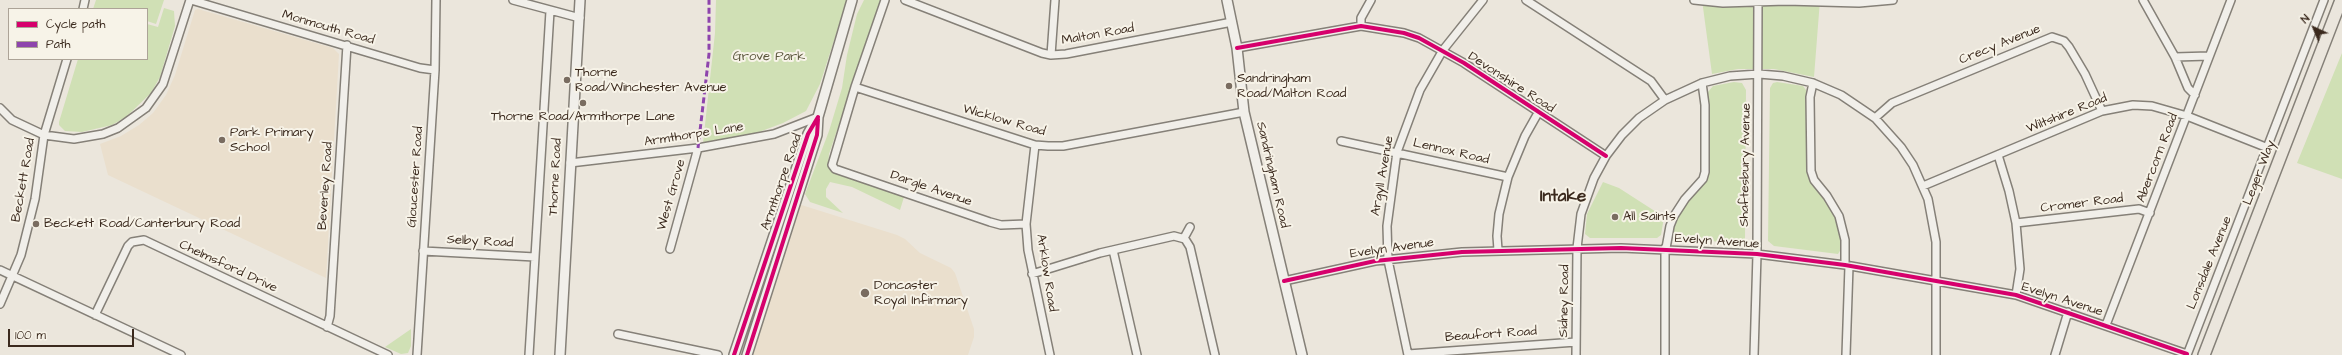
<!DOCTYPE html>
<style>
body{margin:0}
#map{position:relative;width:2342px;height:355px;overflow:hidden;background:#ebe6dc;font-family:"Architects Daughter",sans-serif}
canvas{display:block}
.legend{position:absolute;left:8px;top:8px;width:140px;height:52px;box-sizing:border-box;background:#f7f3e8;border:1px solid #aca397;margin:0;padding:5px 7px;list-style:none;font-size:12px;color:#3b2a1e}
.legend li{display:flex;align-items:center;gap:8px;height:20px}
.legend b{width:20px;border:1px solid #aca397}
.north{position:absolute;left:2294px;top:8px;width:40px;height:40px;-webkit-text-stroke:3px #f7f3e8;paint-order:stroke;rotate:316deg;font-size:11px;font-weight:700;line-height:16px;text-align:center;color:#3b2a1e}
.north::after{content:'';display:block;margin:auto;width:14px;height:18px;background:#3b2a1e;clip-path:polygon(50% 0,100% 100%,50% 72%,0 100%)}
.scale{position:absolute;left:8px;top:329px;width:126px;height:18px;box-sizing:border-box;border:2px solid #3b2a1e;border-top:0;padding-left:5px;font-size:12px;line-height:14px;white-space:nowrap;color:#3b2a1e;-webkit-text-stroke:3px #f7f3e8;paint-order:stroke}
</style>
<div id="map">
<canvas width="2342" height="355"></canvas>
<ul class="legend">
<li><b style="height:5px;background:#d6006c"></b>Cycle path</li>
<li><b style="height:5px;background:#8e44ad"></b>Path</li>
</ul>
<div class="north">N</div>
<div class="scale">100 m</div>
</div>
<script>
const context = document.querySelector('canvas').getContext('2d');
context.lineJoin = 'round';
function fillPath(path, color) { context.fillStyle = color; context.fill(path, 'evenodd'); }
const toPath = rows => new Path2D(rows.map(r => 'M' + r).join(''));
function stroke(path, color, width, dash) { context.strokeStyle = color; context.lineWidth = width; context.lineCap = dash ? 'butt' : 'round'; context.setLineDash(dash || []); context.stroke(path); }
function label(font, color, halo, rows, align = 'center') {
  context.font = font + ' "Architects Daughter",sans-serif'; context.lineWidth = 4; context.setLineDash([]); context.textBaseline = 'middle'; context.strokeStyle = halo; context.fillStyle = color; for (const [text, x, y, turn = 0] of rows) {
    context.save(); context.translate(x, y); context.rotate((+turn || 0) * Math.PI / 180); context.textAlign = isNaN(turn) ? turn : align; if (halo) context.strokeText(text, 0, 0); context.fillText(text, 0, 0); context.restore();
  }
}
const built = toPath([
 [198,9,333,48,339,54,326,278,108,175,100,144,121,136,139,125,153,113,166,95,175,75,195,10],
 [795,203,897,235,905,239,920,253,951,268,955,273,974,329,974,337,968,355,751,355]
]);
const green = toPath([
 [96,0,164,0,156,24,147,21,147,9,93,9],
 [716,0,847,0,820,84,806,111,783,123,751,135,703,143,715,33],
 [864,0,881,0,829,154,828,168,835,172,904,197,900,210,852,187,830,182,826,189,826,197,843,213,810,202,805,194,829,131,842,88,847,55,857,14],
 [1702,0,1820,0,1814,77,1774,69,1738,69,1712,74],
 [164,8,174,11,175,26,160,77,151,93,126,117,112,125,82,132,65,131,59,125,59,122,78,59,147,59,147,24,158,27],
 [2342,53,2342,179,2297,163],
 [1734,82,1742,83,1746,90,1745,239,1741,243,1675,239,1672,232,1679,211,1707,170,1708,92,1713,86],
 [1777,82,1803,86,1806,90,1807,171,1810,180,1833,212,1837,222,1843,246,1838,254,1774,246,1768,241,1770,88,1773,83],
 [1603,182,1619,188,1664,217,1661,235,1657,238,1590,238,1585,234,1587,214],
 [411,329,411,346,408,353,401,354,385,347]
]);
const minor = toPath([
 [191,0,420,68,435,70],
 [513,0,580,18],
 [885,0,855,87,832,165,835,169,990,222,1001,225,1026,224],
 [905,0,1042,53,1051,55,1066,54,1232,22],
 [1526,0,1651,81,1665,100],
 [1694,0,1723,3,1786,1,1859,3,1893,0],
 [2143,0,2175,57,2188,88,2195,95],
 [83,9,85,0],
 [1361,26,1361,18,1371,0],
 [1237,48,1361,26,1404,33,1419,38,1464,63,1606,156],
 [1051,55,1055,0],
 [2175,57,2209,56],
 [1813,83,1810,97,1811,171,1814,180,1827,196,1839,216,1845,240,1845,265],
 [855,87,1035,145,1048,146,1063,146,1244,112],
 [0,108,12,120,44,135,74,139,103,134,118,128,146,108,163,84,190,0],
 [1875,118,1892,103,2052,37,2064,41,2069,47,2085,74,2102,111],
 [1341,141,1508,177],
 [1035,145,1026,224,1028,250,1050,355],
 [1998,155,2009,191,2016,223,2020,269,2016,295],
 [570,163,698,148,774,134,818,117],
 [1923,186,2102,111,2133,105,2152,106,2187,116,2268,148],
 [2016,223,2139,209,2150,213],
 [1184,238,1190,227],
 [1666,248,1670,226,1674,216,1685,199,1703,179,1705,172,1705,105,1702,83],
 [670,249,698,148],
 [1113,250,1137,355],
 [1498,250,1497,236,1499,214,1508,177,1525,136,1538,113],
 [423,251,535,257],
 [0,270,181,355],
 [1032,274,1100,253,1174,236,1185,239,1190,247,1215,355],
 [1284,281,1375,261,1462,252,1621,248,1757,254,1845,265,2016,295,2187,354],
 [0,304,21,255,35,199,44,135,67,59],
 [95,315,128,246,132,242,144,240,388,355],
 [2106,325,2231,0],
 [327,327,330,316,347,45],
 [618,334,718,355],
 [1408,354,1576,342],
 [417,355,435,70,436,0],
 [529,355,550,11],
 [1408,355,1388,260,1387,226,1397,152,1420,90,1443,50,1483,0],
 [1576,355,1577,248,1581,214,1594,178,1606,156,1622,135,1639,118,1665,100,1702,83,1730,76,1759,74,1783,76,1813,83,1841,95,1875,118,1901,147,1913,165,1928,199,1936,242,1936,355],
 [1665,355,1665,248],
 [1754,355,1757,254,1758,0],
 [1846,355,1849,266],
 [2055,355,2068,312],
 [2187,355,2324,0]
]);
const tertiary = toPath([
 [1227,0,1237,48,1244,112,1302,355],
 [560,355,580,0],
 [734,355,808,134,817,118],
 [747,355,817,135,818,117,852,0]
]);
const trunk = toPath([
 [2204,355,2341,0]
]);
const quiet = toPath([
 [698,148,709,54,709,0]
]);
const cycleway = toPath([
 [1237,48,1361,26,1404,33,1419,38,1464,63,1606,156],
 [1284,281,1375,261,1462,252,1621,248,1757,254,1845,265,2016,295,2187,354],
 [734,355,808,134,818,117],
 [747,355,817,135,818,119]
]);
const markers = [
 [567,80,4,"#796c60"],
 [1229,86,4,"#796c60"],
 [583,103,4,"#796c60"],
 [222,140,4,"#796c60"],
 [1615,217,4,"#796c60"],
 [36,224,4,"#796c60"],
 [865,293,5,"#796c60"]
];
const streetNames = [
 ["Monmouth Road",328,28,16],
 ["Malton Road",1098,35,-10],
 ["Crecy Avenue",2000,45,-22],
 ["Devonshire Road",1511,83,33],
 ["Wiltshire Road",2067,114,-22],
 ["Wicklow Road",1004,121,16],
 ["Armthorpe Lane",694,135,-9],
 ["Lennox Road",1451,152,13],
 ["Abercorn Road",2158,158,-69],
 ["Shaftesbury Avenue",1746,165,-89],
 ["Leger Way",2260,173,-69],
 ["Sandringham Road",1272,175,77],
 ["Argyll Avenue",1383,176,-80],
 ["Gloucester Road",416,177,-86],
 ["Thorne Road",556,177,-87],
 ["Beckett Road",24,180,-80],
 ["Armthorpe Road",782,182,-71],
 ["Beverley Road",326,186,-86],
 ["Dargle Avenue",931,189,19],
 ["West Grove",672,195,-74],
 ["Cromer Road",2082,204,-7],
 ["Selby Road",480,242,3],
 ["Evelyn Avenue",1717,242,4],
 ["Evelyn Avenue",1392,249,-8],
 ["Lonsdale Avenue",2210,263,-68],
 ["Chelmsford Drive",228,267,25],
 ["Arklow Road",1046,273,81],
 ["Evelyn Avenue",2062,300,18],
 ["Sidney Road",1565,301,-89],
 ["Beaufort Road",1491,335,-4]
];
const parkNames = [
 ["Grove Park",769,57]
];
const poiNames = [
 ["Thorne",575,73],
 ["Road/Winchester Avenue",575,88],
 ["Sandringham",1237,79],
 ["Road/Malton Road",1237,94],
 ["Thorne Road/Armthorpe Lane",583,117,"center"],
 ["Park Primary",230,133],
 ["School",230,148],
 ["All Saints",1623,217],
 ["Beckett Road/Canterbury Road",44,224],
 ["Doncaster",874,286],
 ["Royal Infirmary",874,301]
];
const districtNames = [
 ["Intake",1563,197]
];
fillPath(built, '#eadfcd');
fillPath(green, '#d0e0b5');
stroke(minor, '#858078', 10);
stroke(tertiary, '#858078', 12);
stroke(trunk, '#858078', 14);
stroke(minor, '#f1efea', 7);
stroke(tertiary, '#f1efea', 9);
stroke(trunk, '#ebe6dd', 11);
stroke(quiet, '#8e44ad', 3, [6, 3]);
stroke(cycleway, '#d6006c', 4);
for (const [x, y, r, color] of markers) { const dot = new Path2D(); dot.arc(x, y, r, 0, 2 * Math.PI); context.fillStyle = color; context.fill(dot); stroke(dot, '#f7f3e8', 1.5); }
label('13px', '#3b2a1e', '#f7f3e8', streetNames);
label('13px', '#5a563c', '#f7f3e8', parkNames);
label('13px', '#3b2a1e', '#f7f3e8', poiNames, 'left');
label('bold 17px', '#3b2a1e', '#f7f3e8', districtNames);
</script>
